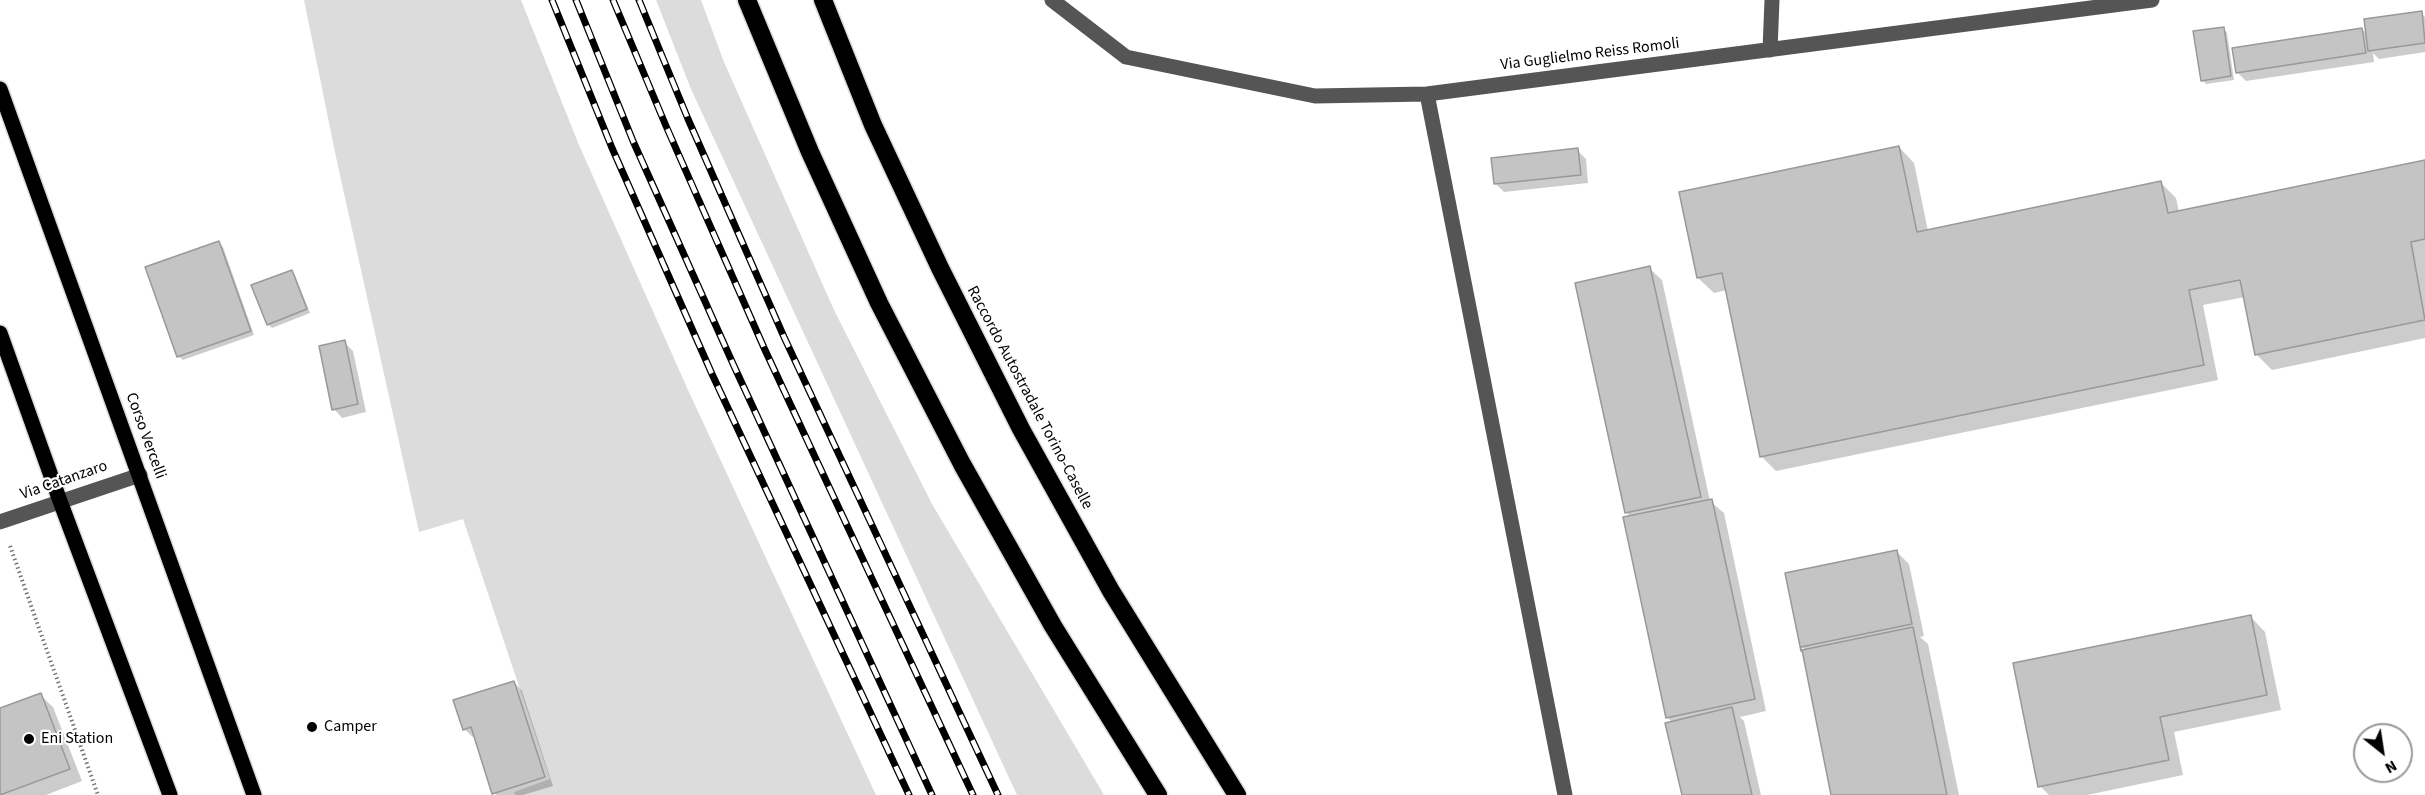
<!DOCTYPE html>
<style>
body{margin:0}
#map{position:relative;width:2425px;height:795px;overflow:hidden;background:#fff;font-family:"Source Sans 3",sans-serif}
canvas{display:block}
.north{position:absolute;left:2353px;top:723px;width:60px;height:60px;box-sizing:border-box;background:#fff;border:2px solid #999;border-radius:50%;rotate:150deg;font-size:16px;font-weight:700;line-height:24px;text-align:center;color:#000}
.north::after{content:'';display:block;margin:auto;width:21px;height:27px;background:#000;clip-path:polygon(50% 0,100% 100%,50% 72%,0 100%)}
</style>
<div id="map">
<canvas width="2425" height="795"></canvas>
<div class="north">N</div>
</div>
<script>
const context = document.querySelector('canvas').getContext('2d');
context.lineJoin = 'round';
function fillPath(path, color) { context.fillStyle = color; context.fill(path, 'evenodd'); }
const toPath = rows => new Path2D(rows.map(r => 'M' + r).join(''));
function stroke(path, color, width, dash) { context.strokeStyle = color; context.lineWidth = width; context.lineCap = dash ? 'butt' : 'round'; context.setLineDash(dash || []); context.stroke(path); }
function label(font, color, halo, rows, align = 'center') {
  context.font = font + ' "Source Sans 3",sans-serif'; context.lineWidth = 4.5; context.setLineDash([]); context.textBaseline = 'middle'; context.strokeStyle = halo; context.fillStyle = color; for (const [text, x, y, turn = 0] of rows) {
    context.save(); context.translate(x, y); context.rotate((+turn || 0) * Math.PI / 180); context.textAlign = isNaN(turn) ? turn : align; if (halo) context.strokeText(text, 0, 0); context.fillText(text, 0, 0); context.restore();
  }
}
const green = toPath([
 [304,0,521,0,579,145,688,390,876,795,515,795,514,792,550,779,463,519,419,532,336,157],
 [656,0,701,0,724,62,834,310,932,504,1104,795,1017,795,691,89]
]);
const shadow = toPath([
 [2421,13,2425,17,2425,52,2379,59,2373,53,2374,62,2246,81,2237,72,2362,29,2368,35],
 [2223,28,2227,33,2234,80,2206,84,2202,80],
 [1899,147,1914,163,1928,231,2161,183,2176,198,2179,212,2425,162,2425,338,2272,370,2256,354,2245,297,2203,305,2218,380,1776,471,1761,456,1727,290,1714,293,1698,278],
 [1577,150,1586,159,1588,183,1504,192,1495,183],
 [219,243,223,247,254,335,183,360,178,356],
 [1649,268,1662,280,1710,501,1724,513,1766,711,1740,717,1744,721,1761,795,1683,795,1673,723,1667,717,1631,517,1626,512],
 [291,271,295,275,310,313,272,328,268,324],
 [344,342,353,351,366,412,342,418,334,409],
 [1897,552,1909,564,1924,636,1920,637,1928,644,1959,795,1833,795,1806,651,1801,646],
 [2250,616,2265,632,2281,710,2174,732,2183,775,2087,795,2049,795,2040,786],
 [514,682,522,691,553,786,523,795,496,795,475,737,473,737,464,729],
 [40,695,53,707,82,781,46,795,0,795,0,710]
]);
const building = toPath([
 [2422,11,2425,43,2368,51,2364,19,2422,11],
 [2224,27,2231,76,2201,81,2193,31,2224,27],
 [2362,28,2366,53,2236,73,2232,48,2362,28],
 [1899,146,1917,232,2161,181,2168,213,2425,160,2425,239,2411,242,2425,320,2255,355,2240,280,2189,290,2204,365,1760,457,1722,273,1697,278,1679,192,1899,146],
 [1578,148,1581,175,1494,184,1491,158,1578,148],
 [219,241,251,331,177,357,145,267,219,241],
 [1650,266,1701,497,1625,513,1575,283,1650,266],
 [292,270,307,309,267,325,251,285,292,270],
 [345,340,358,404,332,410,319,346,345,340],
 [1712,499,1755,699,1666,718,1623,517,1712,499],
 [1897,550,1912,624,1801,647,1801,651,1785,573,1897,550],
 [2251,615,2267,695,2160,717,2169,760,2038,787,2013,663,2251,615],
 [1913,627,1947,795,1831,795,1802,650,1913,627],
 [514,681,545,777,492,794,471,727,463,730,453,700,514,681],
 [41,693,70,769,0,795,0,708,41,693],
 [1732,707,1752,795,1682,795,1665,723,1732,707]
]);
const path = toPath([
 [10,546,98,795]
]);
const minor = toPath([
 [1052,0,1126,57,1315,96,1427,94,2152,0],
 [1770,50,1772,0],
 [1427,94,1565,795],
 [0,522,140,475]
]);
const major = toPath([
 [0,89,254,795],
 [0,333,60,501,170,795]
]);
const highway = toPath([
 [747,0,810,152,879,303,962,464,1053,626,1158,795],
 [823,0,873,125,940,268,1021,429,1111,591,1237,795]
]);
const rail = toPath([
 [552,0,612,148,712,374,909,795],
 [576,0,633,141,734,366,932,795],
 [613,0,666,126,765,350,973,795],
 [639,0,688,119,784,337,998,795]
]);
const markers = [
 [312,727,6,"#000"],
 [29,739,6,"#000"]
];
const streetNames = [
 ["Via Guglielmo Reiss Romoli",1590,55,-7],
 ["Raccordo Autostradale Torino-Caselle",1029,398,62],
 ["Corso Vercelli",145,436,70],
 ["Via Catanzaro",64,481,-19]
];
const poiNames = [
 ["Camper",324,727],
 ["Eni Station",41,739]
];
fillPath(green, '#dcdcdc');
fillPath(shadow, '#0003');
fillPath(building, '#c4c4c4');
stroke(building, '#999', 1.5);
stroke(major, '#dbdbdb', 18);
stroke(highway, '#dbdbdb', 21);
stroke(path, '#777', 4, [1.5, 3]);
stroke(minor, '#555', 15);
stroke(major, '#000', 15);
stroke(highway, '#000', 18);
stroke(rail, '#000', 7);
stroke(rail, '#fff', 4.5, [14]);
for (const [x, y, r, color] of markers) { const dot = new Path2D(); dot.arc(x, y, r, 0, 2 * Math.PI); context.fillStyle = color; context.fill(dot); stroke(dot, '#fff', 2); }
label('16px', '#000', '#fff', streetNames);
label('16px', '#000', '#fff', poiNames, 'left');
</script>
